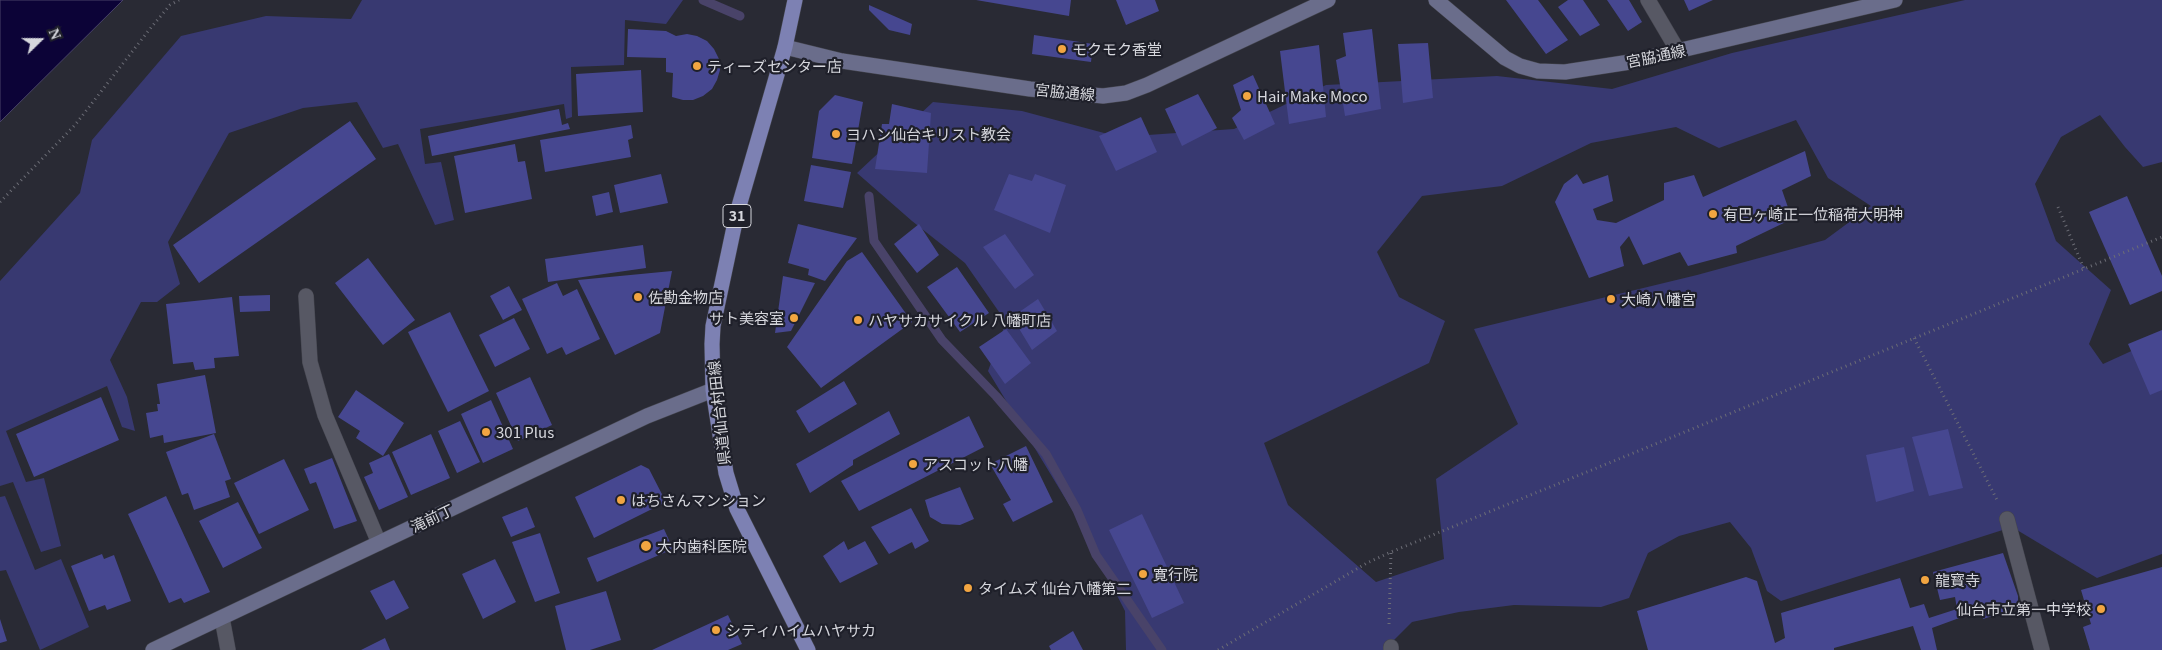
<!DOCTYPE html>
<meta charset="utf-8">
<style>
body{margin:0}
#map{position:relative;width:2162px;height:650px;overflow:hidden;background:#292a34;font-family:Georgia,serif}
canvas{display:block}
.north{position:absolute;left:15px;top:15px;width:50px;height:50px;-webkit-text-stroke:4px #1f202a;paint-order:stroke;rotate:68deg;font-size:14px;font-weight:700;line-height:20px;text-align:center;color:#d6d7dd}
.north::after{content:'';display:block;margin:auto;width:18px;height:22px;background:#d6d7dd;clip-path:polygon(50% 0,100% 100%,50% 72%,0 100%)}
</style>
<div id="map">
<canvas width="2162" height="650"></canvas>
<div class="north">N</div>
</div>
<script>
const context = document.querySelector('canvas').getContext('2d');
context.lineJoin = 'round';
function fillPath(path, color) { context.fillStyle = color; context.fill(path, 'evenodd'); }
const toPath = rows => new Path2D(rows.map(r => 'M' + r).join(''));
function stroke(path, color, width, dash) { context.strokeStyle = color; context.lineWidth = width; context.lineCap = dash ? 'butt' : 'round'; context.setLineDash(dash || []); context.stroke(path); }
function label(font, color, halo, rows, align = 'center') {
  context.font = font + ' Georgia,"Noto Sans JP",serif'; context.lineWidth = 4.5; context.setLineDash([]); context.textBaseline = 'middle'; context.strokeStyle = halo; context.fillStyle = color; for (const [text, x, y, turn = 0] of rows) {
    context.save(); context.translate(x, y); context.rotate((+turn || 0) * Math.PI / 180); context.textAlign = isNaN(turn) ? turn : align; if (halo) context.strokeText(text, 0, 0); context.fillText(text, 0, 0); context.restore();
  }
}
const green = toPath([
 [362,0,683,0,666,24,625,20,624,65,571,67,572,117,566,119,564,104,420,129,425,164,441,162,454,220,435,225,398,144,383,148,357,102,303,108,229,133,168,242,180,284,157,302,141,302,110,360,127,397,135,431,122,427,107,386,6,431,26,482,44,478,61,546,41,552,13,482,0,486,0,281,80,193,92,140,181,36,266,16,351,19],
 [1965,0,2162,0,2162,162,2143,167,2125,147,2100,115,2061,137,2035,184,2056,241,2111,290,2089,344,2103,364,2162,337,2162,554,2097,578,2012,527,1781,601,1767,591,1751,548,1730,522,1679,536,1648,553,1629,598,1601,607,1514,605,1459,612,1412,622,1384,650,1126,650,1125,611,1079,521,988,371,1006,322,965,263,912,221,857,173,933,102,1022,111,1119,137,1234,129,1326,85,1497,76,1612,89,1732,53],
 [1796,120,1828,178,1871,206,1825,240,1697,275,1474,329,1518,424,1436,479,1444,559,1376,582,1288,505,1264,443,1429,363,1445,321,1399,297,1377,252,1422,196,1502,186,1591,143,1676,127,1719,148],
 [5,496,35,570,61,559,89,627,40,650,6,570,0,571,0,497]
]);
const water = toPath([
 [0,0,123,0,0,122,0,0]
]);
const stream = toPath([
 [703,0,740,16],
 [869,196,874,241,942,340,996,396,1046,454,1077,510,1096,555,1162,650]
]);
const building = toPath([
 [976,0,1071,0,1069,16],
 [1116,0,1155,0,1159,11,1126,25],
 [1506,0,1538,0,1568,40,1546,54],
 [1568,0,1583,0,1600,25,1580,36,1558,7],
 [1607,0,1629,0,1642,22,1628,31],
 [1684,0,1713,0,1689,11],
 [869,5,912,24,910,35,889,30,869,10],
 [628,29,666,31,676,36,687,34,697,36,707,41,714,49,719,59,720,70,717,80,712,89,703,96,693,100,683,100,672,97,673,73,666,72,666,58,627,57],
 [1372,29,1381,109,1345,116,1336,60,1346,56,1343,33],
 [1034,35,1093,44,1091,62,1032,54],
 [1428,43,1433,98,1403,103,1398,44],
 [1319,45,1326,117,1289,124,1280,51],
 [641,70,643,112,578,116,576,74],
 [1253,75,1275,124,1244,140,1232,118,1241,110,1233,85],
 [1198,94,1217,128,1182,146,1165,109],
 [835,95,863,102,852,164,812,158,819,111],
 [892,104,931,113,927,173,875,169,882,124,889,124],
 [559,109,562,125,568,123,570,129,432,156,428,136],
 [1141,117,1157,152,1116,171,1099,136],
 [350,121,376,159,199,283,173,245],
 [631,125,633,138,628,140,631,157,545,172,540,140],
 [515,144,518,162,525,161,532,199,465,213,454,156],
 [1805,151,1811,176,1782,190,1792,219,1736,246,1737,253,1688,266,1680,252,1643,265,1629,236,1620,247,1624,266,1589,278,1555,202,1564,184,1577,174,1583,184,1608,175,1613,201,1593,209,1597,220,1616,223,1664,200,1664,183,1694,175,1703,197],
 [811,165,851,172,843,208,804,201],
 [661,174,668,203,620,213,614,185],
 [1009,174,1032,181,1035,174,1066,185,1050,233,994,210],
 [609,192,613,212,596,216,592,196],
 [2127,196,2162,276,2162,291,2130,305,2089,212],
 [798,224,857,238,825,281,808,275,809,269,788,263],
 [919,224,939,255,917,273,894,244],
 [1005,234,1034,275,1015,289,983,247],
 [643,245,646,268,548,282,545,259],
 [862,252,912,322,821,388,787,347,847,261],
 [368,258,415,320,383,345,335,283],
 [957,267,989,313,960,332,927,287],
 [672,271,660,333,615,355,578,280],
 [783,276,815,283,791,331,775,333],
 [557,283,563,296,577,289,600,339,566,355,562,347,547,354,522,299],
 [509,286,522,310,503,320,490,296],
 [270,295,270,311,240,312,239,296],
 [232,297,239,356,214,358,215,368,195,370,193,362,173,364,166,304],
 [1038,299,1057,331,1032,350,1012,317],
 [450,312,489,391,448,412,408,332],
 [514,318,530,349,495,367,479,335],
 [1006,329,1031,363,1005,384,979,347],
 [2162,330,2162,390,2150,395,2128,344],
 [205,375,216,433,164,443,163,435,150,438,146,413,158,411,157,404,160,404,157,384],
 [530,377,552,425,518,441,496,393],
 [844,381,857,404,809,433,796,411],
 [356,390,404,423,383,456,356,438,360,431,338,417],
 [101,397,119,440,34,477,16,434],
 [491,400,513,449,483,463,461,414],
 [889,411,900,434,853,460,853,465,810,493,796,464],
 [969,416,984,447,859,511,841,481],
 [460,421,480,462,457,473,438,431],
 [1948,429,1963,488,1929,496,1912,437],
 [214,434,231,479,225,481,230,497,194,510,188,493,182,495,166,452],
 [431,434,450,478,411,495,392,452],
 [1026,446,1053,502,1013,522,1003,504,1011,500,990,464],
 [1904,447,1914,491,1876,502,1866,455],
 [389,454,408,497,379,510,364,477,373,473,369,463],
 [332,458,357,521,334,529,316,482,310,484,304,469],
 [284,459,309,510,259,534,234,483],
 [641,465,649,469,666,502,594,538,575,497],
 [960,487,974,519,960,525,942,524,930,517,925,500],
 [166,496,210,592,184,603,181,598,169,603,128,514],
 [238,502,262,548,223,568,199,521],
 [527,507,535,527,511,537,502,517],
 [911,508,929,541,915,549,912,542,889,554,871,527],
 [1142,514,1184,603,1152,618,1109,530],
 [664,529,673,549,597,582,587,558],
 [540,533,560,593,535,602,512,542],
 [844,541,848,550,865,541,878,564,840,583,823,556],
 [2003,553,2018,596,2018,608,1983,619,1981,610,1932,628,1937,650,1921,650,1913,626,1834,648,1834,650,1648,650,1637,611,1746,577,1757,581,1775,643,1785,638,1781,613,1900,578,1910,608,1924,604,1929,618,1957,609,1955,597,1940,600,1933,572],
 [102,554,104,559,114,555,131,601,107,610,105,605,89,611,71,566],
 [495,559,516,602,483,619,462,574],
 [2162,567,2162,650,2090,650,2083,627,2091,624,2081,590],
 [394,580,409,608,386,620,370,591],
 [606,591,621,640,590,650,566,650,555,606],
 [728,615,742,644,728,650,652,650],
 [0,619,7,641,0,643],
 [1073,631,1083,650,1051,650,1049,646],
 [385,638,390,650,361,650]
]);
const path = toPath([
 [0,202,75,125,149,30,170,5,179,0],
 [2058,207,2084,269],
 [1914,338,1997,500],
 [1389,624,1391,552],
 [1218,650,1367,563,1391,552,2162,237]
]);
const lane = toPath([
 [1648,0,1678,51],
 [306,296,310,362,325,415,379,543]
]);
const street = toPath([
 [2007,519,2042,650],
 [222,618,228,650],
 [1391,647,1391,650]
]);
const secondary = toPath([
 [1436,0,1505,58,1520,66,1538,71,1565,72,1630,62,1895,0],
 [785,47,842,61,1030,89,1103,96,1126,93,1147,85,1328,0],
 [153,650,647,416,713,390]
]);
const primary = toPath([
 [795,0,785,47,737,213,713,326,712,344,713,390,726,473,737,509,808,650]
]);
const markers = [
 [1062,49,5,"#f2a541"],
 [697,66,5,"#f2a541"],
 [1247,96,5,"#f2a541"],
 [836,134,5,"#f2a541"],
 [1713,214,5,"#f2a541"],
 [638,297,5,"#f2a541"],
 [1611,299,5,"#f2a541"],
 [794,318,5,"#f2a541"],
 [858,320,5,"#f2a541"],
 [486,432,5,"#f2a541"],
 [913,464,5,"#f2a541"],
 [621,500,5,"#f2a541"],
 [646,546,6,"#f2a541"],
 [1143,574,5,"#f2a541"],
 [1925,580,5,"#f2a541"],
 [968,588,5,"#f2a541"],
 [2101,609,5,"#f2a541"],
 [716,630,5,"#f2a541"]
];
const shields = [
 [737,216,28]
];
const shieldNames = [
 ["31",737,216]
];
const poiNames = [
 ["モクモク香堂",1072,49],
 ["ティーズセンター店",707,66],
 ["Hair Make Moco",1257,96],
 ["ヨハン仙台キリスト教会",846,134],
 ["有巴ヶ崎正一位稲荷大明神",1723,214],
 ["佐勘金物店",648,297],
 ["大崎八幡宮",1621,299],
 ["サト美容室",784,318,"right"],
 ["ハヤサカサイクル 八幡町店",868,320],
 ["301 Plus",496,432],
 ["アスコット八幡",923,464],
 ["はちさんマンション",631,500],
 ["大内歯科医院",657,546],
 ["寛行院",1153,574],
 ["龍寳寺",1935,580],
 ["タイムズ 仙台八幡第二",978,588],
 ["仙台市立第一中学校",2091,609,"right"],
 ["シティハイムハヤサカ",726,630]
];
const streetNames = [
 ["宮脇通線",1656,56,-12],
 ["宮脇通線",1065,92,5],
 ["県道仙台村田線",719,413,-96],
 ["滝前丁",432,518,-25]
];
fillPath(green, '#383971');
fillPath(water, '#0c0337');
stroke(water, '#494369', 1);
stroke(stream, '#494369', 9);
fillPath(building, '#464790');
stroke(lane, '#44454e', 16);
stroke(street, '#44454e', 16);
stroke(secondary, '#44454e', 16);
stroke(primary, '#44454e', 16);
stroke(path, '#6c6d76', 3, [1, 4]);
stroke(lane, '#575864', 15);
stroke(street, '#575864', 15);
stroke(secondary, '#6a6d8b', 15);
stroke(primary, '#7d81b3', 15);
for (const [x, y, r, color] of markers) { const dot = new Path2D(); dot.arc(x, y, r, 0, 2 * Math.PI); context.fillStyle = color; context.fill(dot); stroke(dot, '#1f202a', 2); }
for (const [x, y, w] of shields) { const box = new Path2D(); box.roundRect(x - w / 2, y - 11.5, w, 23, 4); context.fillStyle = '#1f202a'; context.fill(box); stroke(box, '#d6d7dd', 1); }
label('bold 14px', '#d6d7dd', null, shieldNames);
label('15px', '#d6d7dd', '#1f202a', poiNames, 'left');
label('15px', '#d6d7dd', '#1f202a', streetNames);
</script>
